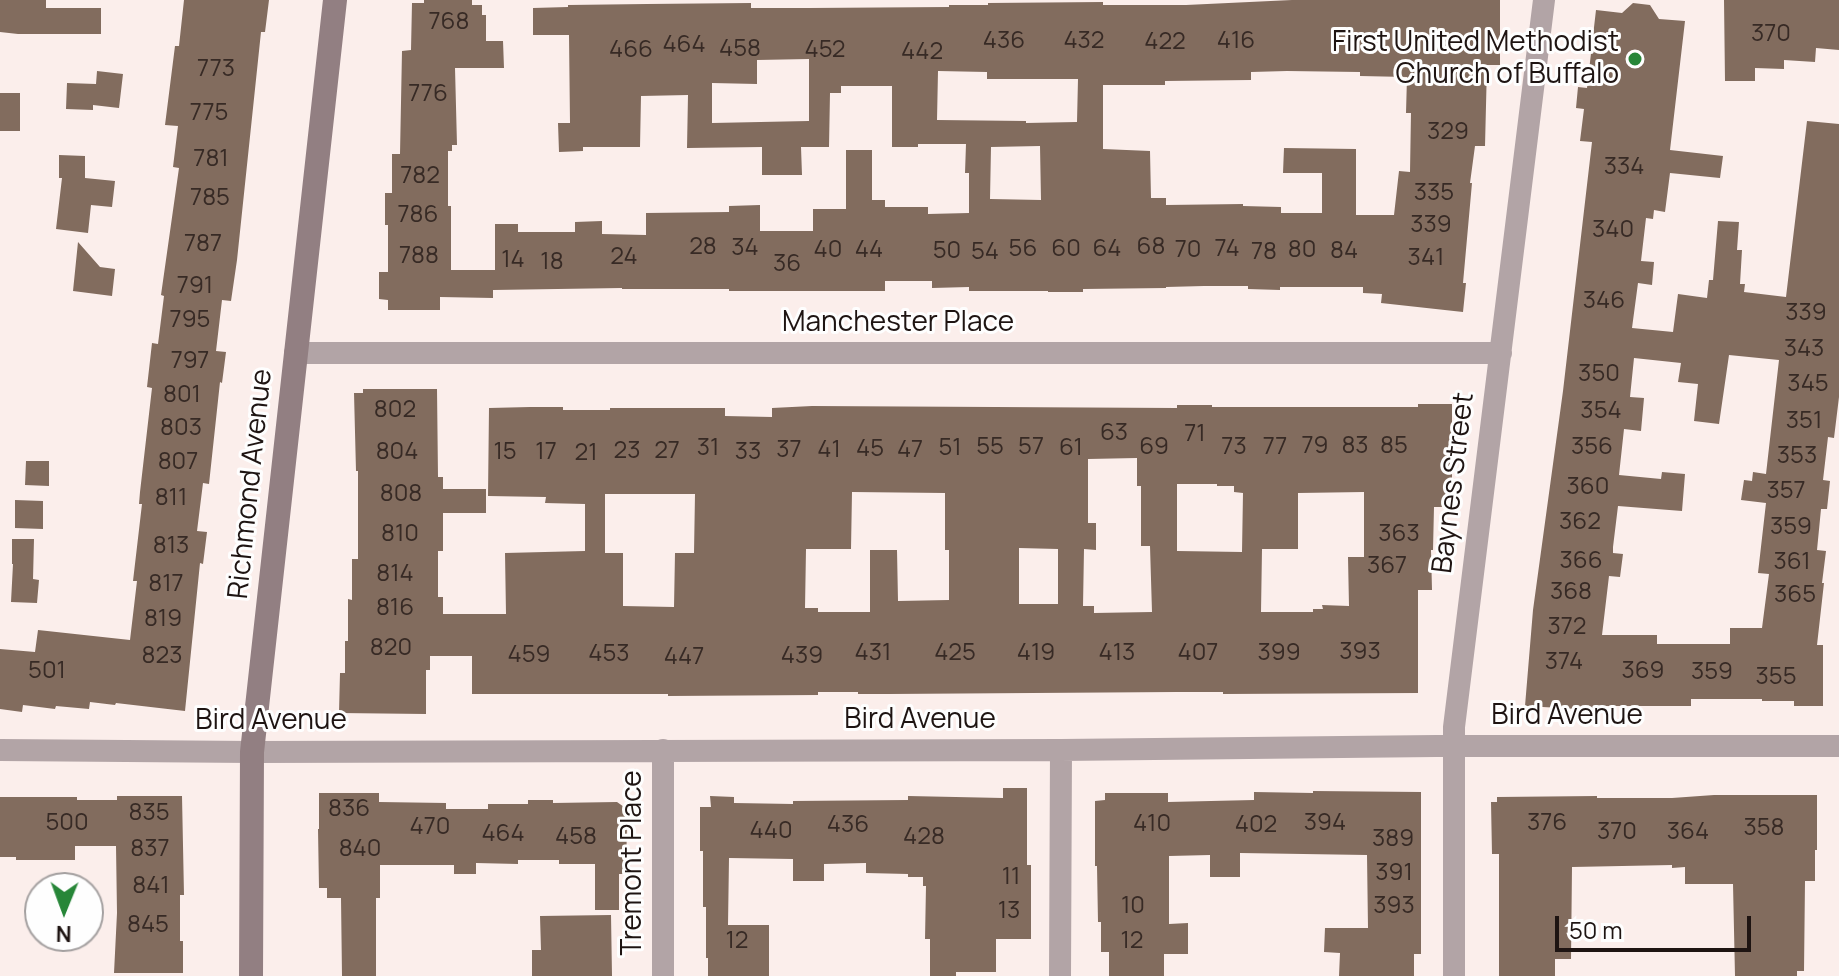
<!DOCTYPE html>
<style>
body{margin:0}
#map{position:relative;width:1839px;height:976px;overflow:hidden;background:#fbeeeb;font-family:Manrope,sans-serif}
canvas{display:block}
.north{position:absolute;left:24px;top:872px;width:80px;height:80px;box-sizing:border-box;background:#fefefe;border:2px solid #a4a0a0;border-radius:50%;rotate:181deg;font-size:22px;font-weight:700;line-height:32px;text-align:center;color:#1e1412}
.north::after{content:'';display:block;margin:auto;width:28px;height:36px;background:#278638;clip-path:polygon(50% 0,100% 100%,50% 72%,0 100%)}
.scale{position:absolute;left:1555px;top:916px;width:196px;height:36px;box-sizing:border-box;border:4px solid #1e1412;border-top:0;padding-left:10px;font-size:24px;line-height:28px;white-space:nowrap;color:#1e1412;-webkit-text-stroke:6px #fefefe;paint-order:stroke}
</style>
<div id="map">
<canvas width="1839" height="976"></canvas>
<div class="north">N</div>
<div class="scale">50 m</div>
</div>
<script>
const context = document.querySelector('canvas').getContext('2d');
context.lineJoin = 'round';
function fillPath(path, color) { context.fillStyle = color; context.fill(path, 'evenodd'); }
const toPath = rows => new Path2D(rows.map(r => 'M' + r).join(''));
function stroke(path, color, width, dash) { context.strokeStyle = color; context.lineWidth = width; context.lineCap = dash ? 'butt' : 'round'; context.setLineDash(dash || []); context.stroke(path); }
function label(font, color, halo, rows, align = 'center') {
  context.font = font + ' Manrope,sans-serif'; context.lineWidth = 6; context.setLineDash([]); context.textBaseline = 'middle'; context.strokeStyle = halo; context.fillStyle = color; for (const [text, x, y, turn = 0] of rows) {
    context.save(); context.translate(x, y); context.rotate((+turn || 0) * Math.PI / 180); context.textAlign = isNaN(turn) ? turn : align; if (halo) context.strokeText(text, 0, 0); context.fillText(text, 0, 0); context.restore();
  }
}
const building = toPath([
 [0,0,46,0,46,8,101,8,101,34,18,34,0,32],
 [184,0,269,0,265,32,261,32,237,260,231,301,222,300,216,351,226,352,222,383,220,382,209,484,203,483,197,531,207,532,203,564,200,563,185,711,116,703,115,705,90,702,89,709,56,706,55,709,23,705,22,712,0,709,0,649,35,652,38,630,130,640,137,581,133,581,142,504,139,504,140,492,152,388,147,387,152,343,158,344,164,296,161,295,179,168,173,167,178,126,165,125,175,46,179,46],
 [424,0,472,0,472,5,482,5,482,15,486,15,486,41,503,41,504,68,455,68,457,145,452,145,452,151,448,151,448,206,451,206,451,270,495,270,495,224,518,224,518,232,575,232,575,222,602,221,602,234,646,235,646,213,729,212,729,206,760,205,760,231,813,231,813,209,846,209,846,150,872,150,872,200,885,200,885,207,928,207,928,214,969,213,969,173,965,173,966,144,918,144,918,147,892,147,892,86,841,86,841,93,830,93,829,147,801,147,802,175,762,175,762,147,687,148,688,95,641,96,640,147,583,147,583,151,559,152,558,123,570,123,569,35,533,35,533,8,568,7,568,5,647,4,751,3,751,8,809,8,949,7,949,5,988,5,988,3,1103,2,1103,5,1186,5,1292,0,1500,0,1500,65,1487,65,1485,146,1475,146,1470,183,1472,183,1463,283,1466,283,1463,312,1381,303,1382,294,1363,293,1363,287,1280,287,1280,290,1248,289,1248,286,1204,286,1166,287,1166,288,1083,289,1083,292,1048,292,1048,291,969,291,969,287,932,288,932,281,885,281,885,291,729,291,729,289,622,289,622,288,493,290,493,298,440,297,440,310,388,310,388,300,379,299,379,272,388,272,388,225,385,225,385,193,392,193,392,154,400,154,402,51,411,50,412,3,424,3],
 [809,59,809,121,712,123,712,83,757,84,757,60],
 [938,71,987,72,987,79,1078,79,1077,122,1026,123,1026,121,937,120],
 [1287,71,1360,72,1360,76,1407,77,1406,113,1411,113,1410,172,1399,171,1394,215,1356,215,1356,149,1284,148,1283,173,1322,173,1322,213,1281,213,1281,207,1243,206,1243,204,1166,205,1166,198,1151,198,1150,151,1103,149,1103,85,1165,85,1165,81,1251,80,1251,72],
 [1040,146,1041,200,990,199,991,147],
 [1724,0,1839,0,1839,50,1816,48,1815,62,1784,60,1784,69,1755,68,1755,81,1725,81],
 [1633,3,1650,5,1659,19,1685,21,1670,150,1723,156,1720,178,1670,173,1665,212,1654,210,1653,219,1646,218,1641,261,1654,262,1652,285,1638,283,1632,328,1673,332,1678,294,1707,298,1709,280,1713,280,1718,221,1739,222,1737,250,1742,250,1740,284,1745,284,1744,292,1786,297,1807,121,1839,124,1839,397,1834,438,1828,437,1823,480,1830,481,1827,509,1821,509,1817,550,1826,551,1822,583,1824,583,1817,645,1823,645,1823,706,1794,706,1794,701,1762,701,1762,699,1691,699,1691,706,1596,706,1596,710,1525,706,1533,610,1563,391,1592,142,1580,141,1584,109,1576,108,1578,87,1587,88,1596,10,1622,13],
 [1729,355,1779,360,1766,474,1753,472,1752,481,1744,480,1741,500,1766,503,1758,573,1769,574,1762,628,1730,628,1730,644,1657,644,1657,635,1602,635,1609,576,1620,577,1623,554,1613,553,1613,547,1618,506,1682,511,1685,474,1662,472,1661,479,1619,475,1624,429,1641,431,1644,398,1630,397,1634,358,1681,363,1678,382,1698,384,1694,421,1719,424],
 [97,71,123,74,119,108,93,105,93,110,66,109,67,83,96,84],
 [0,93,20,93,20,131,0,131],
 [59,155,85,156,85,178,115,181,112,207,91,205,88,233,56,229,62,178,59,178],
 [78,242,100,267,115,269,112,296,73,291],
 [363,389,437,389,438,477,443,477,443,489,486,489,486,513,443,513,443,551,438,551,438,597,443,597,443,614,506,614,505,553,585,551,585,504,545,503,546,497,488,496,489,408,530,407,563,407,563,410,610,410,610,408,725,408,725,416,772,417,772,408,812,406,1177,408,1177,405,1212,405,1212,407,1418,407,1418,404,1452,404,1452,487,1448,507,1434,507,1433,550,1431,550,1432,590,1418,590,1418,693,1223,694,1223,692,1176,692,889,694,858,694,858,692,818,692,818,695,668,696,668,694,472,694,472,656,430,656,430,670,426,670,426,714,339,713,340,673,345,673,345,641,348,641,348,599,352,600,352,559,358,559,358,471,356,471,354,393,363,393],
 [1137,458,1137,486,1141,486,1141,546,1150,546,1152,612,1094,613,1094,606,1083,606,1084,549,1096,550,1096,523,1088,523,1088,459],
 [1177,484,1217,484,1217,486,1234,486,1234,492,1243,493,1242,552,1177,551],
 [852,492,945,493,945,550,949,550,949,600,898,601,897,550,870,550,870,612,818,612,818,608,805,608,806,549,851,549],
 [1364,492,1364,557,1348,557,1349,606,1322,605,1323,609,1313,609,1313,612,1261,612,1262,549,1298,549,1298,493],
 [605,494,695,494,694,553,675,553,674,607,623,606,623,553,605,553],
 [1019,548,1058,549,1058,604,1019,604],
 [26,461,49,461,49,486,25,485],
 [15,500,43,501,43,529,15,528],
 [12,539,34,539,33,579,39,580,37,603,11,602,13,564,12,564],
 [1003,788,1027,788,1027,865,1031,865,1031,939,996,939,996,972,956,972,956,976,930,976,930,939,925,939,926,886,923,886,923,877,908,877,908,874,866,873,866,863,824,864,824,881,793,881,793,859,729,858,728,925,769,925,769,976,708,976,708,958,706,958,706,907,703,907,703,851,700,851,700,807,711,807,710,796,734,797,734,803,793,804,793,801,908,800,908,796,1003,798],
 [1313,791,1421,792,1421,954,1414,954,1414,976,1339,976,1340,953,1324,952,1325,928,1368,928,1367,855,1240,853,1240,877,1210,877,1210,855,1169,856,1169,924,1188,923,1188,954,1164,954,1164,976,1109,976,1109,952,1101,952,1101,922,1098,922,1097,866,1095,866,1095,801,1105,800,1105,793,1168,793,1168,802,1254,800,1254,792,1313,793],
 [319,793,379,793,379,802,446,803,446,809,488,809,488,804,528,804,528,800,553,800,553,803,617,802,634,814,627,822,626,874,619,874,619,910,595,910,595,864,559,864,559,860,518,860,518,864,476,863,476,874,454,874,454,865,380,865,380,898,376,898,376,976,342,976,341,898,327,898,327,888,319,888,318,829,319,829],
 [1714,795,1817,795,1817,850,1815,850,1815,881,1805,881,1804,971,1797,971,1797,976,1735,976,1733,884,1685,884,1685,867,1672,868,1672,865,1572,867,1571,959,1555,959,1555,976,1499,976,1499,854,1492,854,1491,802,1497,802,1497,797,1597,796,1597,798,1672,798],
 [117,796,182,796,184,895,180,895,180,941,183,941,183,973,114,973,117,913,116,846,75,846,75,860,16,860,16,857,0,857,0,797,77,797,77,800,117,800],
 [611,915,612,976,532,976,532,950,541,950,540,916]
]);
const street = toPath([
 [295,353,1501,353],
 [0,750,252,752,1061,750,1436,746,1839,746],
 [663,976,663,750],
 [1060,976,1061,750],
 [1454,976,1454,727,1544,0]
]);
const secondary = toPath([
 [251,976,252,752,335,0]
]);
const markers = [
 [1635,59,8,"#278638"]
];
const numberNames = [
 ["768",449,22],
 ["370",1771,34],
 ["436",1004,41],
 ["432",1084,41],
 ["416",1236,41],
 ["422",1165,42],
 ["464",684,45],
 ["458",740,49],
 ["466",631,50],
 ["452",825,50],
 ["442",922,52],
 ["773",216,69],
 ["776",428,94],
 ["775",209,113],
 ["329",1448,132],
 ["781",211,159],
 ["334",1624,167],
 ["782",420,176],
 ["335",1434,193],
 ["785",210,198],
 ["786",418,215],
 ["339",1431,225],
 ["340",1613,230],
 ["787",203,244],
 ["28",703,247],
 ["68",1151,247],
 ["34",745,248],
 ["56",1023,249],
 ["60",1066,249],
 ["64",1107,249],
 ["74",1227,249],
 ["40",828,250],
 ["44",869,250],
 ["70",1188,250],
 ["80",1302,250],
 ["50",947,251],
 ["84",1344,251],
 ["54",985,252],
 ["78",1264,252],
 ["788",419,256],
 ["24",624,257],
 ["341",1426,258],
 ["14",513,260],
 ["18",552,262],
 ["36",787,264],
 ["791",195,286],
 ["346",1604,301],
 ["339",1806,313],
 ["795",190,320],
 ["343",1804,349],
 ["797",190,361],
 ["350",1599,374],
 ["345",1808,384],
 ["801",182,395],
 ["802",395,410],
 ["354",1601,411],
 ["351",1804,421],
 ["803",181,428],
 ["63",1114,433],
 ["71",1195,434],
 ["79",1315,446],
 ["83",1355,446],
 ["85",1394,446],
 ["55",990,447],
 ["57",1031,447],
 ["69",1154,447],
 ["73",1234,447],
 ["77",1275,447],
 ["356",1592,447],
 ["31",708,448],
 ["51",950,448],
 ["61",1071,448],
 ["45",870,449],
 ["37",789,450],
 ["41",829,450],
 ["47",910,450],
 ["23",627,451],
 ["27",667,451],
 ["804",397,452],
 ["15",505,452],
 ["17",546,452],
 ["33",748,452],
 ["21",586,453],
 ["353",1797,456],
 ["807",178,462],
 ["360",1588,487],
 ["357",1786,491],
 ["808",401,494],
 ["811",171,498],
 ["362",1580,522],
 ["359",1791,527],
 ["810",400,534],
 ["363",1399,534],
 ["813",171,546],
 ["366",1581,561],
 ["361",1792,562],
 ["367",1387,566],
 ["814",395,574],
 ["817",166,584],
 ["368",1571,592],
 ["365",1795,595],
 ["816",395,608],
 ["819",163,619],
 ["372",1567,627],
 ["820",391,648],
 ["393",1360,652],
 ["431",873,653],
 ["425",955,653],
 ["419",1036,653],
 ["413",1117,653],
 ["407",1198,653],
 ["399",1279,653],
 ["453",609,654],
 ["459",529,655],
 ["823",162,656],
 ["439",802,656],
 ["447",684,657],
 ["374",1564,662],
 ["501",47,671],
 ["369",1643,671],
 ["359",1712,672],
 ["355",1776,677],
 ["836",349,809],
 ["835",149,813],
 ["500",67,823],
 ["394",1325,823],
 ["376",1547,823],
 ["410",1152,824],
 ["436",848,825],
 ["402",1256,825],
 ["470",430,827],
 ["358",1764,828],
 ["440",771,831],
 ["370",1617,832],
 ["364",1688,832],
 ["464",503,834],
 ["458",576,837],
 ["428",924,837],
 ["389",1393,839],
 ["837",150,849],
 ["840",360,849],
 ["391",1394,873],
 ["11",1011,877],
 ["841",151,886],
 ["10",1133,906],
 ["393",1394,906],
 ["13",1009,911],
 ["845",148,925],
 ["12",737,941],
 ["12",1132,941]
];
const poiNames = [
 ["First United Methodist",1619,43],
 ["Church of Buffalo",1619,75]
];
const streetNames = [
 ["Manchester Place",898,323],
 ["Baynes Street",1454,483,-83],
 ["Richmond Avenue",251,484,-84],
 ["Bird Avenue",1567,716],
 ["Bird Avenue",920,720],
 ["Bird Avenue",271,721],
 ["Tremont Place",633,863,-90]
];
fillPath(building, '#826c5e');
stroke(street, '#b2a4a6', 22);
stroke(secondary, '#927f82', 24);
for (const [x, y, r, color] of markers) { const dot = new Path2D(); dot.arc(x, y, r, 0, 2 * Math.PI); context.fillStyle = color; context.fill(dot); stroke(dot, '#fefefe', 3); }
label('24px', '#372a25', null, numberNames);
label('28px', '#1e1412', '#fefefe', poiNames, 'right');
label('28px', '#1e1412', '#fefefe', streetNames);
</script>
